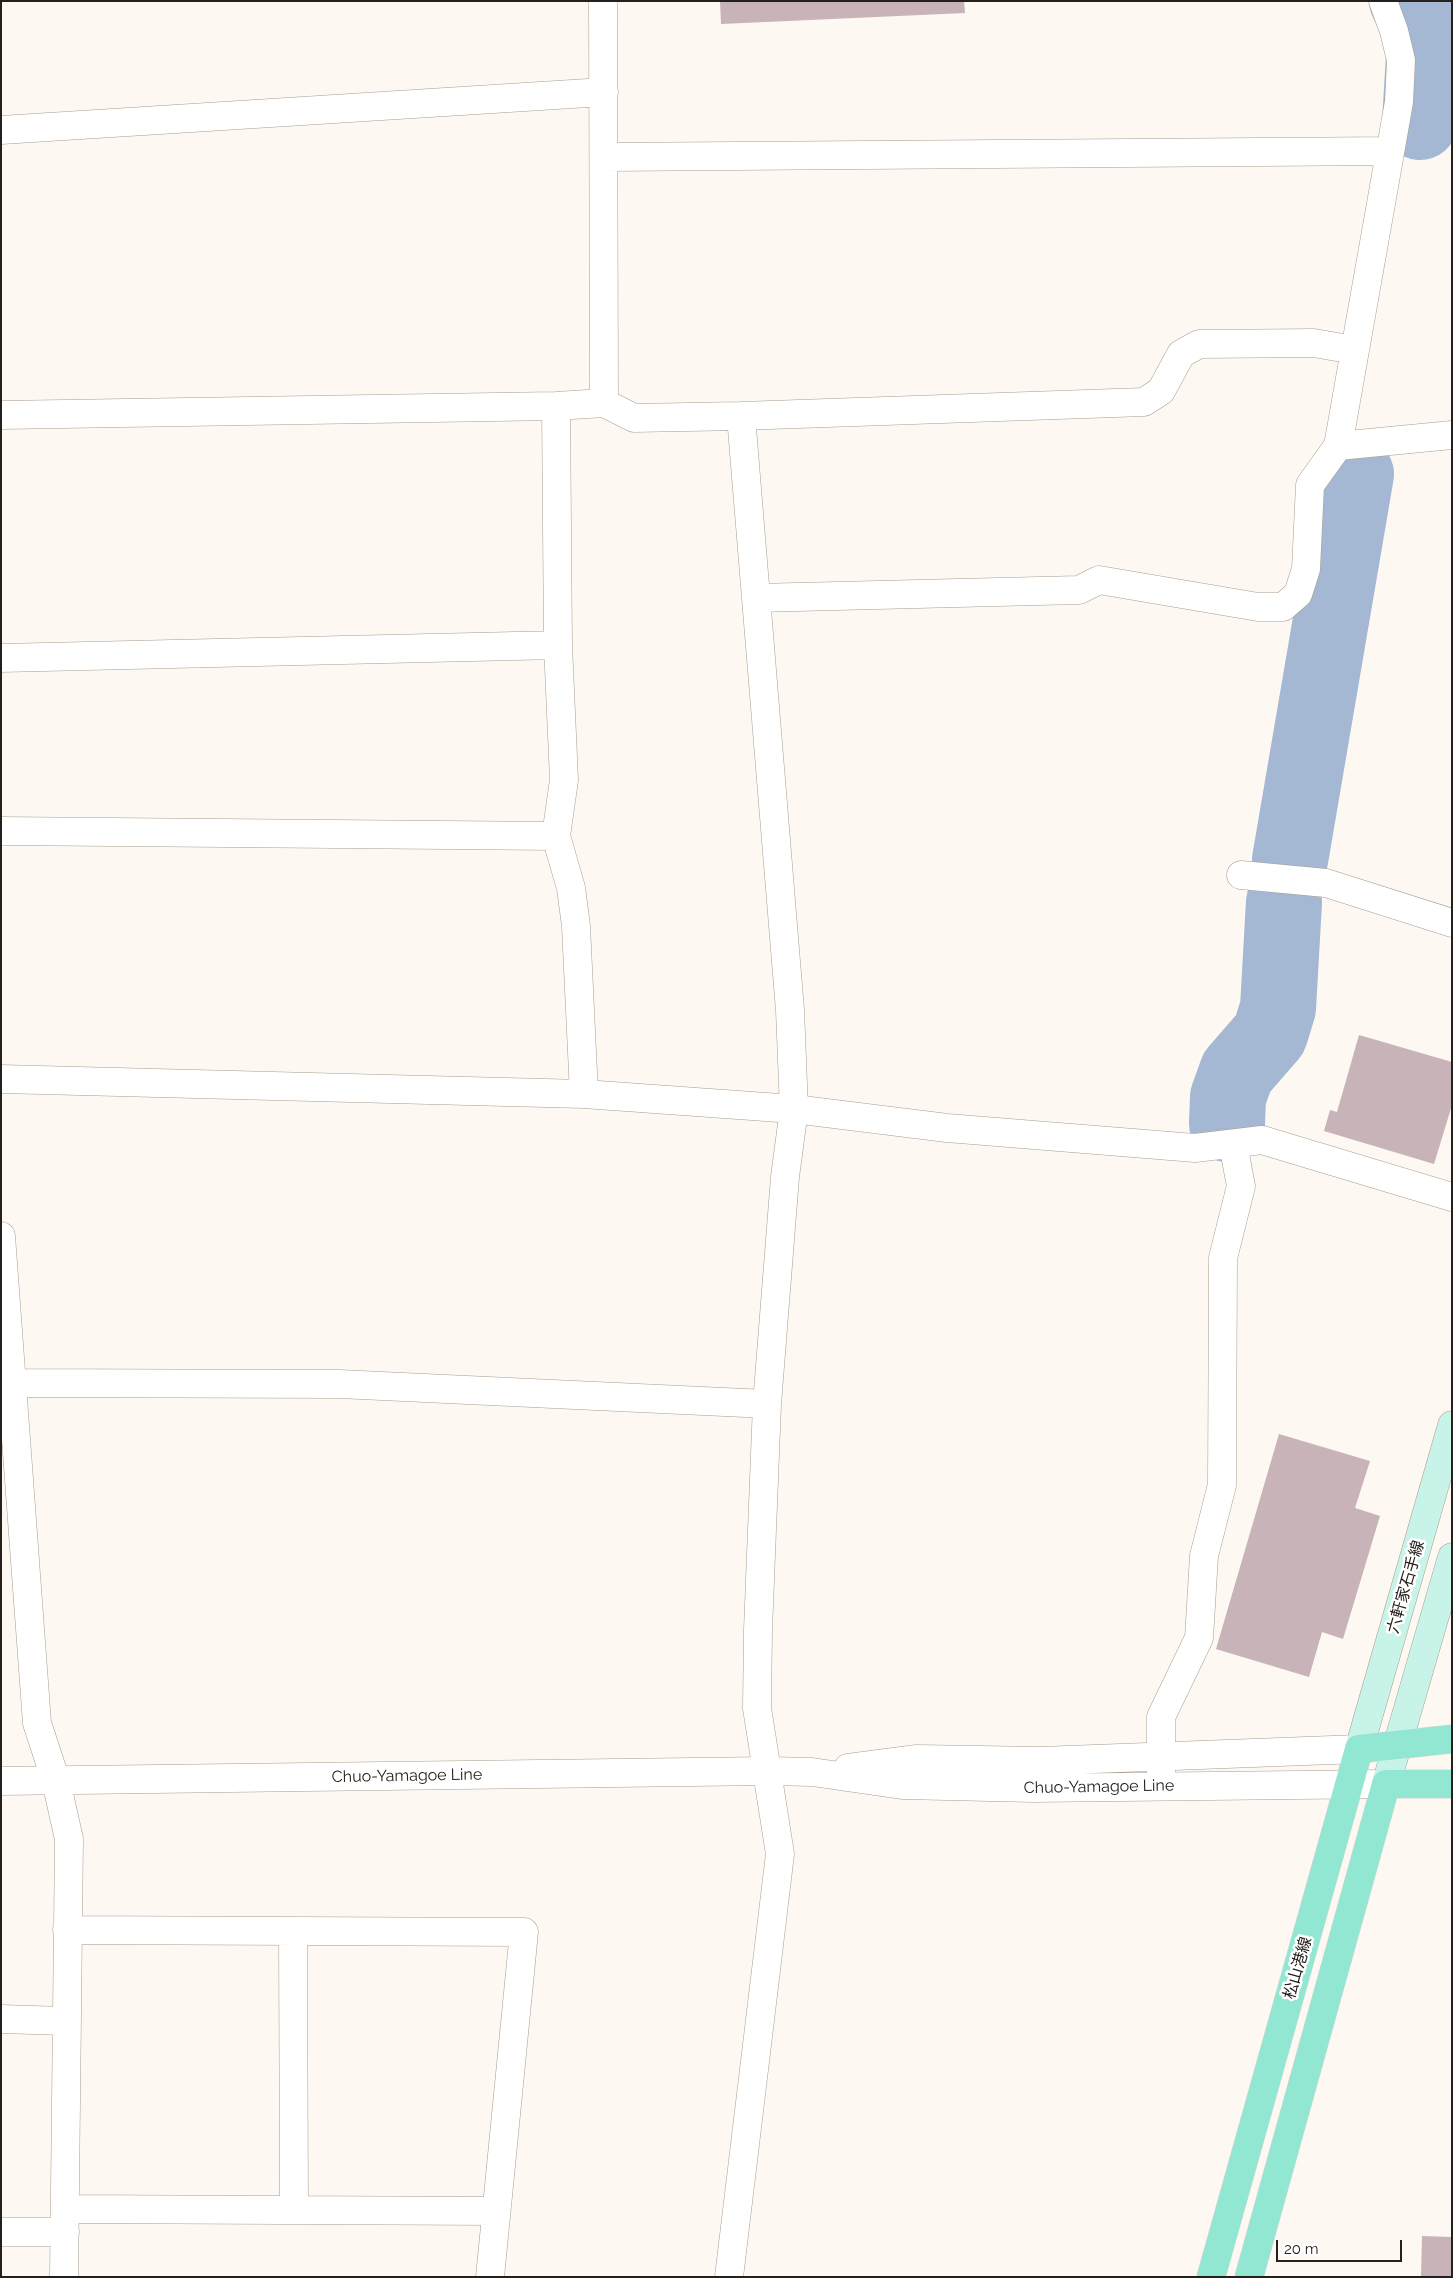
<!DOCTYPE html>
<meta charset="utf-8">
<style>
body{margin:0}
#map{position:relative;width:1453px;height:2278px;overflow:hidden;background:#fdf8f2;font-family:Raleway,sans-serif}
canvas{display:block}
.frame{position:absolute;inset:0;border:2px solid #25201b;pointer-events:none}
.scale{position:absolute;left:1276px;top:2240px;width:126px;height:22px;box-sizing:border-box;border:2px solid #25201b;border-top:0;padding-left:6px;font-size:15px;line-height:18px;white-space:nowrap;color:#25201b;-webkit-text-stroke:4px #fff;paint-order:stroke}
</style>
<div id="map">
<canvas width="1453" height="2278"></canvas>
<div class="frame"></div>
<div class="scale">20 m</div>
</div>
<script>
const context = document.querySelector('canvas').getContext('2d');
context.lineJoin = 'round';
const toPath = rows => new Path2D(rows.map(r => 'M' + r).join(''));
function stroke(path, color, width, dash) { context.strokeStyle = color; context.lineWidth = width; context.lineCap = dash ? 'butt' : 'round'; context.setLineDash(dash || []); context.stroke(path); }
function fillPath(path, color) { context.fillStyle = color; context.fill(path, 'evenodd'); }
function label(font, color, halo, rows, align = 'center') {
  context.font = font + ' Raleway,"Noto Sans JP",sans-serif'; context.lineWidth = 5; context.setLineDash([]); context.textBaseline = 'middle'; context.strokeStyle = halo; context.fillStyle = color; for (const [text, x, y, turn = 0] of rows) {
    context.save(); context.translate(x, y); context.rotate((+turn || 0) * Math.PI / 180); context.textAlign = isNaN(turn) ? turn : align; if (halo) context.strokeText(text, 0, 0); context.fillText(text, 0, 0); context.restore();
  }
}
const river = toPath([
 [1407,1,1420,22,1424,56,1420,122],
 [1290,860,1356,474],
 [1227,1124,1228,1097,1237,1072,1270,1034,1278,1008,1284,902]
]);
const building = toPath([
 [720,1,964,1,965,13,721,24],
 [1359,1035,1452,1062,1452,1105,1434,1164,1324,1131,1330,1110,1337,1112],
 [1279,1434,1370,1461,1355,1508,1380,1516,1343,1639,1322,1632,1309,1677,1216,1649],
 [1422,2236,1452,2237,1452,2277,1421,2277]
]);
const minor = toPath([
 [603,1,604,403],
 [1,130,604,92],
 [604,157,1390,151],
 [556,406,558,645,564,780,556,836,571,888,576,926,584,1094],
 [1,415,556,406,604,403,634,418,741,416,1144,402,1161,391,1181,354,1199,344,1314,343,1354,350],
 [1338,446,1452,435],
 [756,598,1079,590,1099,580,1258,607,1283,607,1298,594,1306,569,1310,485,1338,446,1399,102,1401,60,1394,31,1383,1],
 [1,658,558,645],
 [1,831,556,836],
 [1241,875,1326,883,1452,923],
 [1,1079,584,1094,794,1109,947,1128,1195,1148,1262,1140,1452,1197],
 [1,1236,37,1723,56,1781,69,1839,64,2277],
 [13,1383,339,1384,767,1404],
 [1161,1786,1161,1717,1199,1638,1204,1556,1222,1485,1223,1258,1241,1186,1233,1144],
 [67,1930,524,1932,490,2277],
 [293,1931,294,2210],
 [1,2019,65,2021],
 [65,2209,496,2211],
 [1,2232,65,2232],
 [729,2277,780,1854,757,1708,758,1630,767,1404,785,1177,794,1109,790,1010,741,416]
]);
const tertiary = toPath([
 [848,1768,917,1759,1041,1761,1359,1749],
 [1,1781,769,1771,812,1772,902,1785,1034,1788,1386,1784]
]);
const secondary = toPath([
 [1359,1749,1452,1425],
 [1386,1784,1452,1557]
]);
const primary = toPath([
 [1211,2277,1359,1749,1452,1739],
 [1249,2277,1386,1784,1452,1784]
]);
const streetNames = [
 ["六軒家石手線",1406,1587,-74],
 ["Chuo-Yamagoe Line",407,1776,-1],
 ["Chuo-Yamagoe Line",1099,1787,-1],
 ["松山港線",1298,1968,-74]
];
stroke(river, '#a4b8d4', 76);
fillPath(building, '#c7b3b8');
stroke(minor, '#a99d90', 29);
stroke(tertiary, '#a99d90', 29);
stroke(secondary, '#a99d90', 29);
stroke(primary, '#d8d7d6', 29);
stroke(minor, '#fff', 28);
stroke(tertiary, '#fff', 28);
stroke(secondary, '#c8f3e8', 28);
stroke(primary, '#91e7d1', 28);
label('16px', '#25201b', '#fff', streetNames);
</script>
